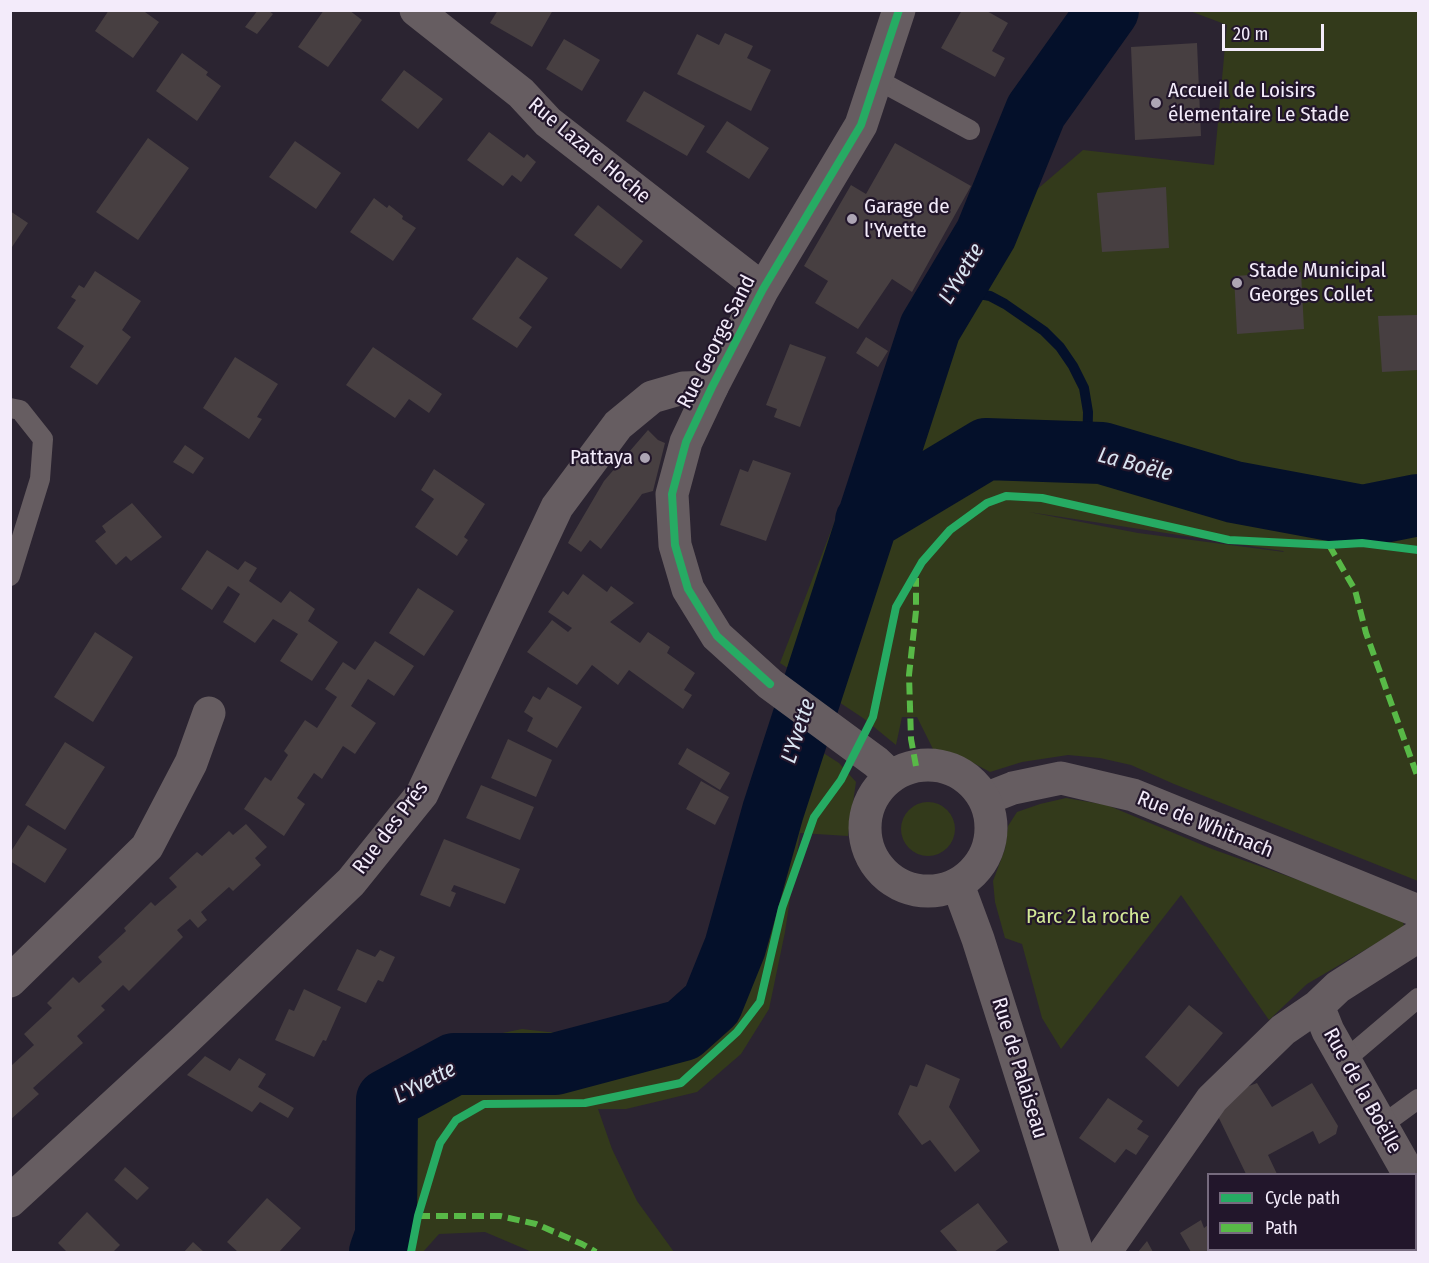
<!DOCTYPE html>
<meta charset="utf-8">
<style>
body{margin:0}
#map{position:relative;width:1429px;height:1263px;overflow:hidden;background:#2b2431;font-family:"Fira Sans Condensed",sans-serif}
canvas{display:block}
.frame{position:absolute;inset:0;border:12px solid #f3ebfa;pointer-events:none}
.legend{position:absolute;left:1207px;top:1173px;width:210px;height:78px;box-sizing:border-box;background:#22162b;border:2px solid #766b7e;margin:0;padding:8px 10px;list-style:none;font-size:18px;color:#f3ebfa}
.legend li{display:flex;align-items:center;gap:12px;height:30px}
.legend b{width:30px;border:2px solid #766b7e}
.scale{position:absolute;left:1222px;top:24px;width:102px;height:27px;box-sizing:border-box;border:3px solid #f3ebfa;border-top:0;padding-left:8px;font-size:18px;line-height:21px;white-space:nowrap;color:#f3ebfa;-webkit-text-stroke:4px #22162b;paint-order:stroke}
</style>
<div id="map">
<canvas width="1429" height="1263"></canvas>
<div class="frame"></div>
<ul class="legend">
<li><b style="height:8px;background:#26ab63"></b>Cycle path</li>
<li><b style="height:8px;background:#58b947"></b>Path</li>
</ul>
<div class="scale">20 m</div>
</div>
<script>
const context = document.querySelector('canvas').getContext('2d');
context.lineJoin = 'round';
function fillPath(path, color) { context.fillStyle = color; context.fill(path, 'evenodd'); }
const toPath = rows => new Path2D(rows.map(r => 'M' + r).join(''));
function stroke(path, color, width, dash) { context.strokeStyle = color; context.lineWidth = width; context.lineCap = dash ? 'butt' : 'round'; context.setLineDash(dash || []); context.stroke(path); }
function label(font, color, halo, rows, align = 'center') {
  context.font = font + ' "Fira Sans Condensed",sans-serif'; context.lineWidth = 4.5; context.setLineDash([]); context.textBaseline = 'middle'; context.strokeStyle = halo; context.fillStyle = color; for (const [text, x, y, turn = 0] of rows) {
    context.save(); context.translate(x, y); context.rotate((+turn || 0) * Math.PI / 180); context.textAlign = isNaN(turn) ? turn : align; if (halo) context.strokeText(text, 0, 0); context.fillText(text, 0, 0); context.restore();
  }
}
const green = toPath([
 [1190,11,1418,11,1418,881,1174,784,1131,765,1100,758,1068,755,1022,762,990,772,964,758,934,751,917,717,902,717,896,745,863,718,780,663,934,264,985,234,1083,150,1214,165,1227,25],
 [1029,512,1283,551,1284,552,1138,533],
 [770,719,839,763,856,782,848,836,800,833,785,932,769,1009,741,1054,697,1092,626,1109,598,1109,612,1149,637,1201,674,1252,532,1252,485,1232,439,1234,423,1252,360,1252,371,1176,375,1096,407,1065,468,1040,522,1029,592,1037,670,1014,700,986,722,938,747,813,769,751],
 [1066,798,1107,805,1212,849,1396,915,1403,921,1404,927,1307,984,1269,1020,1181,895,1061,1049,1042,1018,1022,944,1005,938,995,902,993,881,1005,849,1008,826,1017,812,1040,804],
 '901 829a27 27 0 1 1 54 0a27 27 0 1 1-54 0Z'
]);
const stream = toPath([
 [952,289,990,296,1005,304,1044,331,1060,347,1073,366,1084,388,1088,412,1087,453]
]);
const river = toPath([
 [866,521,986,449,1102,453,1234,492,1363,516,1418,505],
 [380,1252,386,1235,387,1100,454,1064,555,1064,683,1030,712,1004,735,947,773,811,930,328,986,234,1036,111,1108,10]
]);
const building = toPath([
 [109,10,146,10,145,12,159,22,133,58,95,31],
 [258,10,268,10,273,14,257,34,245,27],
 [324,10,349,10,362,20,328,67,298,47],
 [498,10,553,10,532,47,490,23],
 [962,10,985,10,1008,23,992,51,1005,58,995,77,941,48],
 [725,33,753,46,747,58,771,70,751,111,677,74,697,34,719,45],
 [564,39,600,60,582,91,546,69],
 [1197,43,1201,136,1135,140,1131,47],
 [182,53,208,72,206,75,221,86,197,121,156,91],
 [404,70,443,99,418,129,381,100],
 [644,91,705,126,687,156,626,121],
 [727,121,769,148,749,179,706,152],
 [489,132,524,158,527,154,536,162,521,182,512,175,503,186,467,160],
 [148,138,189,168,138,240,96,212],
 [295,141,341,173,316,209,269,177],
 [895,143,971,186,912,292,892,279,858,329,815,303,828,281,804,266,851,185,866,194],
 [1166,187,1169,248,1102,252,1097,193],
 [374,198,387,208,389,205,403,216,402,219,416,228,393,261,350,232],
 [598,205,643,241,621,269,574,235],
 [10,211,28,223,10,250],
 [517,257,548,278,519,318,532,327,517,348,472,319],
 [95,271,141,301,122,330,131,337,97,385,70,367,84,346,57,328,76,300,71,297,79,285,84,288],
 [1301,272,1304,329,1237,334,1234,276],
 [1418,315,1418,370,1382,372,1378,316],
 [866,337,888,351,878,367,856,353],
 [790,344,826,357,800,427,774,417,777,409,766,405],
 [373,347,442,394,429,413,409,399,395,418,346,385],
 [235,357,278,384,257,417,262,419,249,439,203,408],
 [648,430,658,440,665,443,653,491,642,494,601,549,590,540,581,552,568,543,570,539,604,481],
 [185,445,204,458,193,474,173,462],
 [753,460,791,473,766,541,720,525,740,469,748,472],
 [434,469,485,504,464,537,468,540,457,556,415,527,434,499,421,490],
 [132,503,162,537,131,561,126,556,116,565,95,541,106,532,102,526],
 [207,550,238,570,245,561,257,568,249,581,281,603,290,591,315,609,308,621,338,642,312,681,280,661,298,634,273,619,255,643,223,622,240,594,228,586,212,610,181,589],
 [583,574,607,592,611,586,634,603,610,622,640,643,648,632,670,647,667,653,695,673,684,690,692,695,683,709,629,670,618,685,592,665,577,685,527,652,552,620,568,632,572,628,548,612,563,591,568,595],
 [418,588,454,611,424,656,389,633],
 [95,632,133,657,93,722,54,697],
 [375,641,414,666,394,696,368,679,351,706,376,723,355,754,343,746,322,779,314,773,297,798,305,804,284,836,244,809,265,777,271,781,288,755,284,751,305,720,317,728,337,697,325,689,343,662,355,670],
 [548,687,582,707,557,748,527,731,533,718,524,712,533,696,540,700],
 [508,739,552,760,536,797,491,778],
 [65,742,105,767,65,830,25,805],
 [687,748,730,773,720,790,678,764],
 [701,781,729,797,715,825,686,809],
 [481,785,534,807,520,840,466,818],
 [246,824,267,847,255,858,261,865,233,891,229,887,201,912,207,920,198,928,190,919,177,930,183,937,129,991,123,985,101,1006,105,1010,77,1036,83,1043,33,1088,39,1094,10,1120,10,1063,12,1065,34,1045,24,1034,52,1008,47,1003,73,977,79,983,102,962,98,957,126,931,124,928,151,902,155,906,177,887,169,878,197,852,202,856,229,831,233,835],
 [28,825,67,849,45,883,10,861,10,853],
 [444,839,520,869,505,904,454,885,451,891,456,893,450,907,420,895],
 [357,949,375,957,380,950,395,957,383,982,378,980,366,1003,337,990],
 [304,989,341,1007,326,1041,323,1040,314,1057,275,1040,289,1009,294,1011],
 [1189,1005,1223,1033,1178,1087,1145,1057],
 [205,1056,230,1071,239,1058,266,1074,258,1087,294,1108,288,1118,260,1102,252,1112,187,1075],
 [926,1064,960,1079,949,1107,980,1151,955,1172,930,1140,922,1145,898,1114,910,1085,917,1087],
 [1257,1083,1272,1107,1312,1083,1338,1126,1336,1134,1319,1144,1313,1131,1268,1155,1277,1174,1246,1174,1215,1110,1236,1091],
 [1108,1098,1143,1121,1137,1129,1149,1136,1136,1155,1126,1149,1115,1163,1079,1138],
 [125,1167,149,1188,137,1200,114,1180],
 [267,1198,301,1228,279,1252,238,1252,227,1242],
 [978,1203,1008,1242,994,1252,958,1252,940,1231],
 [87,1212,120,1245,113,1252,67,1252,58,1243],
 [1201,1220,1204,1228,1208,1225,1208,1250,1332,1250,1334,1252,1191,1252,1180,1233],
 [1147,1241,1153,1252,1138,1252],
 [193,1242,204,1252,184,1252],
 [1356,1250,1402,1250,1397,1252,1358,1252]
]);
const service = toPath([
 [876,79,970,130],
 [10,408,20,410,43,439,40,479,10,576],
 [1345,1060,1418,998],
 [1381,1126,1418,1099]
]);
const minor = toPath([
 [985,799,1013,788,1061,778,1133,795,1418,911],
 [10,981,147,847,191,763,209,713],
 [1318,1006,1328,1031,1409,1174],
 [10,1201,185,1040,351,882,422,794,557,507,618,425,652,397,683,388,712,387],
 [1105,1252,1212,1099,1283,1030,1318,1006,1338,987,1418,936]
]);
const tertiary = toPath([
 [416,10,521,93,548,122,763,289],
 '865 828a63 63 0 1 1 126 0a63 63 0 1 1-126 0Z',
 [891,776,876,762,770,684,717,636,688,589,675,545,672,494,686,442,712,387,763,289,861,125,899,10],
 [958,885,978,939,1077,1252]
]);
const quiet = toPath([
 [1329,545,1355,590,1366,633,1418,778],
 [916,766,911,739,909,675,916,611,916,578],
 [418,1216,500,1216,536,1224,582,1244,596,1252]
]);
const cycleway = toPath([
 [770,684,717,636,688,589,675,545,672,494,686,442,712,387,763,289,861,125,899,10],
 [411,1252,418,1216,440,1143,456,1120,484,1104,585,1103,681,1083,737,1032,760,1002,782,908,814,817,841,780,873,717,896,607,922,562,950,530,987,503,1006,496,1042,498,1229,540,1329,545,1362,543,1418,550]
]);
const markers = [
 [1156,103,6,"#ada5b4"],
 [852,219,6,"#ada5b4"],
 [1237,283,6,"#ada5b4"],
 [645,458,6,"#ada5b4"]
];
const poiNames = [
 ["Accueil de Loisirs",1168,91],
 ["élementaire Le Stade",1168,115],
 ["Garage de",864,207],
 ["l'Yvette",864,231],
 ["Stade Municipal",1249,271],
 ["Georges Collet",1249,295],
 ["Pattaya",633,458,"right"]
];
const streetNames = [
 ["Rue Lazare Hoche",589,151,40],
 ["Rue George Sand",717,342,-63],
 ["Rue de Whitnach",1205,825,22],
 ["Rue des Prés",391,828,-53],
 ["Rue de Palaiseau",1019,1068,73],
 ["Rue de la Boëlle",1362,1091,61]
];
const parkNames = [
 ["Parc 2 la roche",1088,917]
];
const waterNames = [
 ["L'Yvette",962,274,-59],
 ["La Boële",1135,465,15],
 ["L'Yvette",799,731,-72],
 ["L'Yvette",425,1083,-27]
];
fillPath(green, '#333a1b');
stroke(stream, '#04102a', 10);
stroke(river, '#04102a', 62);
fillPath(building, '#473f41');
stroke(service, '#665d61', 20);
stroke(minor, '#665d61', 33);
stroke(tertiary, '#665d61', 33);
stroke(quiet, '#58b947', 6, [12, 6]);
stroke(cycleway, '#26ab63', 8);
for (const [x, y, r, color] of markers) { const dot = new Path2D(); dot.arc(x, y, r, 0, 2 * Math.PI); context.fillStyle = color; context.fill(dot); stroke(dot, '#22162b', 2); }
label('21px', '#f3ebfa', '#22162b', poiNames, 'left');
label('21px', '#f3ebfa', '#22162b', streetNames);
label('21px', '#d3e996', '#22162b', parkNames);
label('italic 22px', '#dae5f2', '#22162b', waterNames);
</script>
